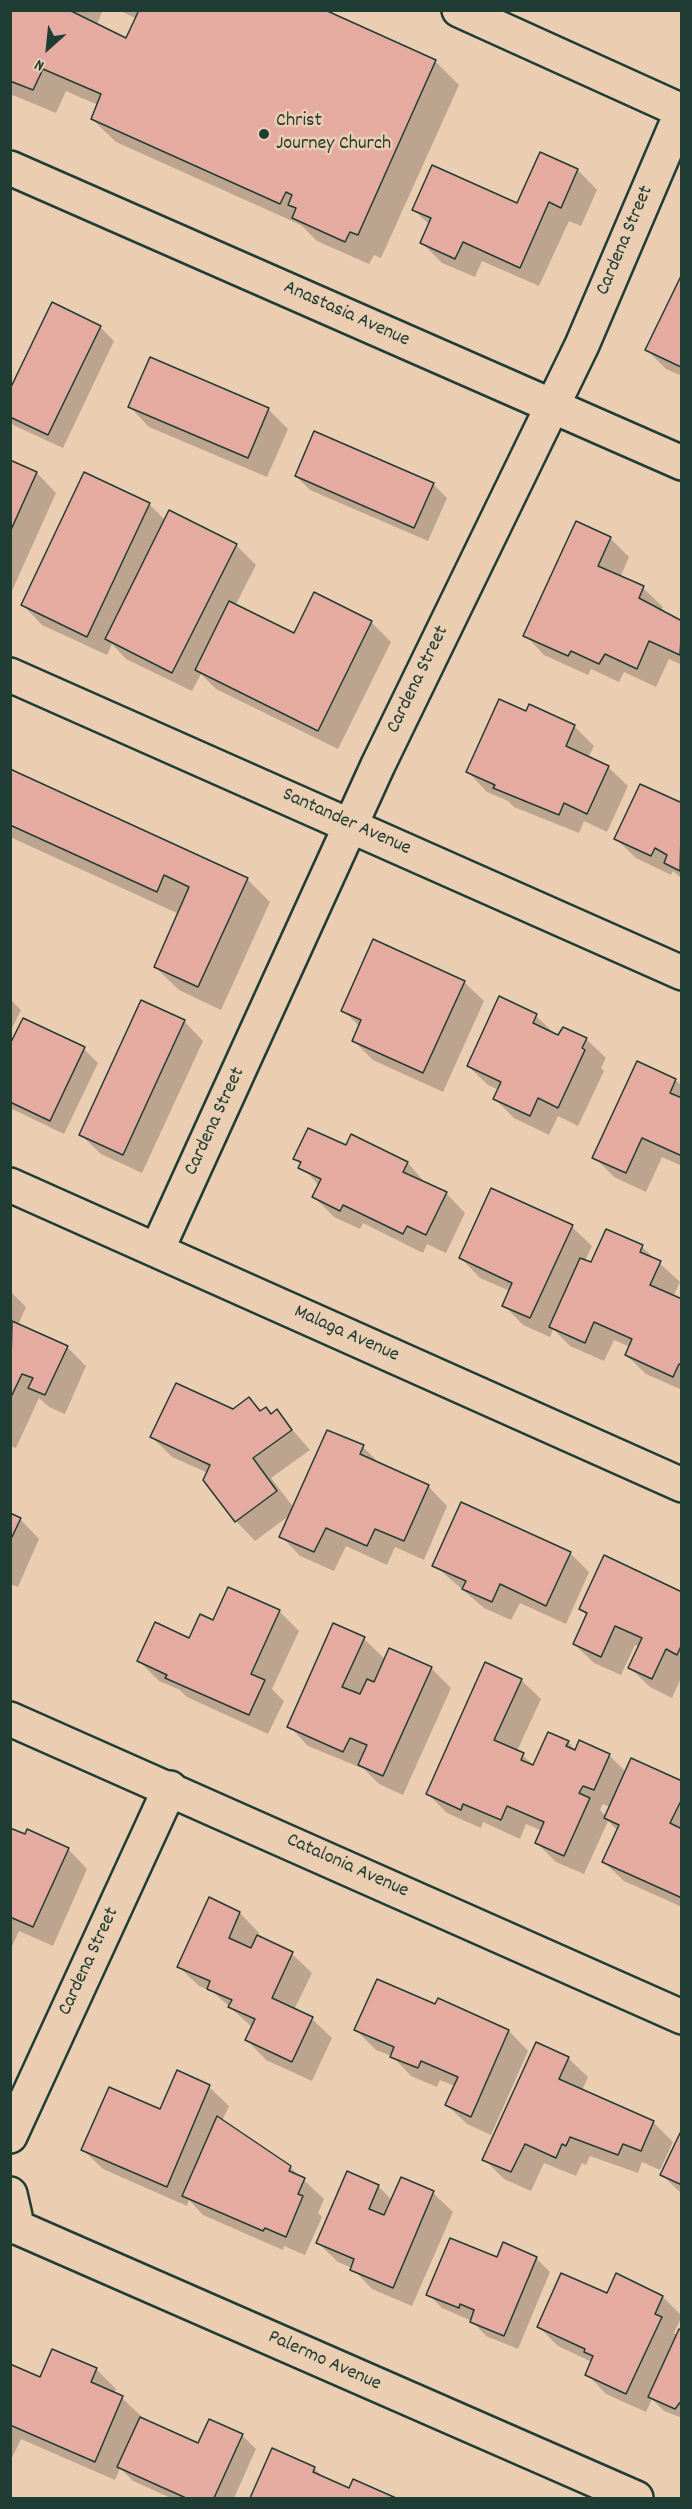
<!DOCTYPE html>
<style>
body{margin:0}
#map{position:relative;width:692px;height:2509px;overflow:hidden;background:#ebceb2;font-family:Dekko,sans-serif}
canvas{display:block}
.frame{position:absolute;inset:0;border:12px solid #1f3d34;pointer-events:none}
.north{position:absolute;left:18px;top:18px;width:60px;height:60px;-webkit-text-stroke:4px #ebceb2;paint-order:stroke;rotate:207deg;font-size:16px;font-weight:700;line-height:24px;text-align:center;color:#1f3d34}
.north::after{content:'';display:block;margin:auto;width:21px;height:27px;background:#1f3d34;clip-path:polygon(50% 0,100% 100%,50% 72%,0 100%)}
</style>
<div id="map">
<canvas width="692" height="2509"></canvas>
<div class="frame"></div>
<div class="north">N</div>
</div>
<script>
const context = document.querySelector('canvas').getContext('2d');
context.lineJoin = 'round';
function fillPath(path, color) { context.fillStyle = color; context.fill(path, 'evenodd'); }
const toPath = rows => new Path2D(rows.map(r => 'M' + r).join(''));
function stroke(path, color, width, dash) { context.strokeStyle = color; context.lineWidth = width; context.lineCap = dash ? 'butt' : 'round'; context.setLineDash(dash || []); context.stroke(path); }
function label(font, color, halo, rows, align = 'center') {
  context.font = font + ' Dekko,sans-serif'; context.lineWidth = 5; context.setLineDash([]); context.textBaseline = 'middle'; context.strokeStyle = halo; context.fillStyle = color; for (const [text, x, y, turn = 0] of rows) {
    context.save(); context.translate(x, y); context.rotate((+turn || 0) * Math.PI / 180); context.textAlign = isNaN(turn) ? turn : align; if (halo) context.strokeText(text, 0, 0); context.fillText(text, 0, 0); context.restore();
  }
}
const shadow = toPath([
 [10,10,103,10,96,26,127,40,137,19,119,10,322,10,436,62,459,85,381,258,374,255,369,264,317,241,301,225,116,142,92,119,98,105,66,91,56,113,10,94],
 [540,154,578,170,597,190,581,226,569,221,539,286,482,261,475,277,442,263,422,243,430,225,414,210,518,205],
 [682,278,682,376,666,369,647,350],
 [100,327,114,341,63,448,15,426,10,421,10,392],
 [130,407,268,409,288,429,267,477,149,427],
 [10,462,37,473,56,493,10,595],
 [296,476,433,484,447,498,428,541,310,490],
 [149,504,166,521,236,545,256,565,235,606,295,635,371,622,391,642,338,749,216,689,201,674,192,691,126,659,112,644,107,655,42,625,23,605],
 [610,538,629,557,620,578,643,588,663,607,661,611,682,622,682,665,669,659,656,687,624,672,619,682,591,669,588,675,544,655,525,635],
 [574,726,594,746,588,758,608,767,628,786,607,832,584,821,579,833,514,807,508,801,487,792,468,772],
 [10,771,247,879,270,902,221,1010,179,990,155,967,179,914,10,837],
 [682,802,682,879,673,871,671,875,636,858,616,839],
 [464,982,484,1001,443,1092,373,1060,354,1041,360,1027,343,1010],
 [10,999,21,1010,10,1032],
 [536,1016,556,1035,586,1039,606,1058,601,1068,604,1071,578,1126,558,1116,549,1135,514,1118,495,1099,499,1090,488,1085,468,1066],
 [184,1021,203,1041,142,1173,101,1154,81,1135],
 [10,1048,84,1049,98,1063,64,1134,10,1108],
 [675,1080,682,1086,682,1166,662,1157,646,1192,614,1177,594,1157],
 [352,1136,408,1163,426,1184,446,1193,465,1213,446,1253,427,1244,423,1253,363,1223,360,1229,334,1217,314,1197,319,1186,295,1158,347,1147],
 [572,1227,592,1246,585,1261,592,1264,642,1247,680,1282,673,1297,682,1300,682,1390,646,1374,626,1355,630,1347,614,1340,604,1361,570,1346,553,1329,550,1337,523,1325,504,1305,510,1291,480,1278,461,1258],
 [10,1291,26,1307,18,1325,67,1347,86,1366,65,1414,49,1407,39,1398,16,1448,10,1446],
 [249,1399,262,1411,266,1409,272,1415,276,1411,310,1450,271,1478,294,1508,363,1447,381,1465,428,1486,447,1506,424,1560,395,1547,387,1565,346,1546,334,1571,300,1556,281,1536,290,1515,255,1541,236,1521,208,1473,172,1457,152,1437,233,1410],
 [10,1515,20,1519,39,1539,18,1587,10,1584],
 [570,1553,589,1572,566,1624,520,1603,511,1620,484,1608,434,1565],
 [229,1589,280,1612,299,1631,272,1689,284,1701,268,1734,187,1697,180,1690,159,1681,139,1661,190,1640,214,1622],
 [682,1593,682,1676,672,1698,650,1687,630,1668,640,1647,635,1645,621,1675,594,1663,574,1644,587,1616,581,1609],
 [364,1639,386,1660,431,1668,451,1688,403,1795,379,1784,364,1769,308,1746,289,1726],
 [521,1680,541,1699,517,1751,534,1765,568,1742,576,1751,609,1755,626,1772,682,1782,682,1907,624,1881,604,1862,618,1831,608,1821,584,1874,556,1862,536,1842,542,1831,526,1824,520,1839,483,1822,481,1828,447,1813,428,1794],
 [603,1804,610,1807,606,1816,600,1810],
 [10,1829,68,1849,87,1869,53,1946,19,1931,10,1951],
 [210,1899,240,1913,259,1933,257,1937,292,1954,312,1973,294,2010,312,2019,332,2038,312,2081,266,2060,247,2040,252,2027,213,1992,199,1986,179,1967],
 [438,2000,509,2031,528,2051,491,2135,467,2124,447,2105,455,2086,440,2080,437,2087,411,2076,392,2056,376,2050,356,2030,436,2006],
 [568,2058,588,2077,582,2090,653,2122,673,2142,660,2170,642,2162,638,2173,590,2156,586,2165,582,2163,576,2176,544,2163,531,2191,504,2179,484,2159],
 [209,2087,229,2106,222,2121,290,2167,324,2199,318,2213,322,2217,305,2255,284,2246,283,2250,203,2215,189,2200,187,2206,103,2169,83,2150],
 [682,2133,682,2194,662,2175],
 [401,2179,433,2193,453,2212,412,2306,372,2289,352,2268,338,2262,318,2243,378,2186,392,2200],
 [536,2258,550,2272,518,2349,486,2336,472,2321,442,2308,428,2294,497,2259],
 [607,2295,663,2297,682,2316,674,2333,678,2336,682,2332,682,2418,664,2411,652,2399,646,2412,606,2394,587,2374,592,2362,558,2346,538,2326],
 [10,2366,41,2379,96,2369,116,2389,114,2394,122,2398,142,2417,141,2419,199,2445,242,2435,256,2449,234,2498,171,2498,133,2481,120,2468,115,2480,21,2439,10,2462],
 [273,2450,314,2468,324,2478,350,2490,354,2481,393,2498,252,2498]
]);
const building = toPath([
 [10,10,69,10,126,38,139,10,325,10,436,60,358,235,350,232,345,242,292,218,296,208,288,205,292,195,286,192,280,204,91,119,101,94,43,69,33,90,10,81,10,10],
 [540,152,578,169,561,208,549,202,520,268,463,242,455,259,420,243,431,218,412,210,432,165,517,203,540,152],
 [682,274,682,367,681,367,645,350,682,274],
 [52,302,101,326,48,435,10,417,10,389,52,302],
 [150,357,269,408,248,458,128,407,150,357],
 [314,431,434,483,414,528,295,476,314,431],
 [10,460,37,472,10,532,10,460],
 [84,472,150,503,87,637,21,605,84,472],
 [169,510,237,544,172,673,105,639,169,510],
 [576,521,611,537,598,566,644,586,639,598,682,621,680,655,649,641,637,669,605,654,599,664,571,651,568,656,523,636,576,521],
 [314,592,372,621,318,731,195,670,229,601,294,633,314,592],
 [499,699,526,711,529,704,575,725,566,746,609,766,587,814,564,803,559,815,493,788,495,785,466,772,499,699],
 [10,769,248,878,198,987,154,967,189,887,164,875,157,892,10,825,10,769],
 [640,784,680,802,682,798,680,871,664,863,667,855,655,848,651,856,614,839,640,784],
 [373,939,465,981,423,1073,352,1041,361,1020,341,1011,373,939],
 [499,996,537,1014,533,1023,558,1035,563,1027,587,1038,582,1048,585,1050,558,1108,538,1098,530,1116,493,1099,501,1082,467,1066,499,996],
 [141,1000,185,1020,123,1155,79,1135,141,1000],
 [23,1018,85,1047,50,1121,10,1102,10,1044,23,1018],
 [637,1061,676,1079,670,1093,682,1098,682,1156,642,1138,626,1173,592,1158,637,1061],
 [308,1128,346,1145,351,1134,408,1162,403,1172,447,1192,426,1235,407,1226,403,1234,343,1205,340,1211,312,1197,321,1179,298,1168,301,1162,293,1159,308,1128],
 [491,1188,573,1225,530,1318,502,1306,512,1283,459,1258,491,1188],
 [606,1229,643,1245,640,1252,661,1261,650,1285,682,1299,682,1365,679,1364,673,1377,625,1355,632,1339,594,1322,585,1343,549,1327,580,1258,591,1262,606,1229],
 [12,1321,68,1346,45,1395,28,1388,33,1378,22,1374,10,1399,12,1321],
 [176,1383,233,1409,249,1397,260,1411,266,1407,271,1414,277,1409,292,1430,253,1458,277,1491,235,1522,203,1480,210,1465,150,1437,176,1383],
 [327,1430,364,1445,360,1454,429,1485,404,1541,375,1529,367,1546,326,1528,314,1552,279,1537,327,1430],
 [461,1502,571,1552,546,1606,500,1584,492,1602,462,1589,466,1581,432,1566,461,1502],
 [10,1513,21,1518,10,1541,10,1513],
 [604,1555,682,1592,682,1644,677,1655,666,1649,652,1679,628,1668,642,1638,615,1626,601,1657,573,1644,587,1613,579,1609,604,1555],
 [228,1587,280,1610,251,1674,265,1680,249,1715,165,1678,167,1675,137,1661,155,1622,189,1638,200,1614,213,1620,228,1587],
 [333,1623,365,1637,342,1687,360,1694,367,1679,374,1682,389,1648,432,1667,383,1776,358,1765,367,1745,350,1738,343,1752,287,1727,333,1623],
 [485,1662,522,1679,494,1740,524,1753,521,1760,533,1765,548,1732,569,1741,566,1746,575,1750,579,1740,610,1754,594,1790,583,1786,579,1793,590,1798,564,1856,535,1843,544,1822,507,1806,501,1820,463,1804,461,1810,426,1794,485,1662],
 [631,1758,682,1781,682,1799,670,1823,682,1829,682,1898,602,1862,619,1825,604,1818,631,1758],
 [10,1828,25,1834,27,1829,69,1848,33,1927,10,1917,10,1828],
 [209,1897,240,1912,229,1938,251,1948,257,1935,293,1952,272,1998,313,2017,292,2062,245,2040,255,2019,228,2007,232,2000,207,1989,210,1981,177,1967,209,1897],
 [377,1979,435,2004,438,1998,509,2030,471,2117,445,2105,458,2077,421,2061,418,2068,390,2057,394,2047,354,2030,377,1979],
 [536,2042,569,2057,559,2079,654,2121,641,2151,623,2144,618,2155,570,2137,566,2146,562,2144,556,2158,525,2144,511,2172,482,2160,536,2042],
 [177,2070,210,2085,167,2187,81,2150,109,2087,160,2109,177,2070],
 [217,2116,291,2166,289,2171,305,2178,298,2194,303,2196,286,2237,265,2228,263,2231,182,2196,217,2116],
 [682,2129,682,2185,660,2175,682,2129],
 [347,2171,379,2185,369,2209,384,2215,401,2177,434,2191,393,2288,350,2270,354,2259,316,2243,347,2171],
 [450,2238,497,2257,503,2242,537,2257,504,2336,470,2322,474,2310,460,2304,459,2308,426,2295,450,2238],
 [561,2273,607,2293,616,2273,663,2296,655,2314,662,2317,626,2394,585,2375,593,2356,584,2352,585,2349,537,2327,561,2273],
 [679,2329,682,2330,682,2400,675,2409,648,2397,679,2329],
 [52,2349,97,2368,91,2382,123,2396,95,2462,10,2425,10,2364,40,2377,52,2349],
 [140,2417,198,2443,209,2419,243,2434,214,2498,186,2498,117,2467,140,2417],
 [272,2448,315,2467,313,2472,349,2488,353,2479,396,2498,250,2498,272,2448]
]);
const minor = toPath([
 [459,10,682,111],
 [10,168,682,463],
 [10,675,682,973],
 [10,1185,682,1485],
 [157,1250,378,765,582,345,682,111],
 [10,1719,682,2017],
 [10,2136,170,1788],
 [10,2194,15,2216,10,2227],
 [12,2225,636,2498]
]);
const markers = [
 [264,134,6,"#1f3d34"]
];
const poiNames = [
 ["Christ",276,122],
 ["Journey Church",276,145]
];
const streetNames = [
 ["Cardena Street",626,241,-67],
 ["Anastasia Avenue",346,315,24],
 ["Cardena Street",419,680,-64],
 ["Santander Avenue",346,823,24],
 ["Cardena Street",216,1122,-65],
 ["Malaga Avenue",346,1335,24],
 ["Catalonia Avenue",347,1867,24],
 ["Cardena Street",90,1962,-65],
 ["Palermo Avenue",324,2362,24]
];
fillPath(shadow, '#0003');
fillPath(building, '#e5aba0');
stroke(building, '#1f3d34', 1.5);
stroke(minor, '#1f3d34', 38);
stroke(minor, '#ebceb2', 33);
for (const [x, y, r, color] of markers) { const dot = new Path2D(); dot.arc(x, y, r, 0, 2 * Math.PI); context.fillStyle = color; context.fill(dot); stroke(dot, '#ebceb2', 2); }
label('20px', '#1f3d34', '#ebceb2', poiNames, 'left');
label('20px', '#1f3d34', '#ebceb2', streetNames);
</script>
